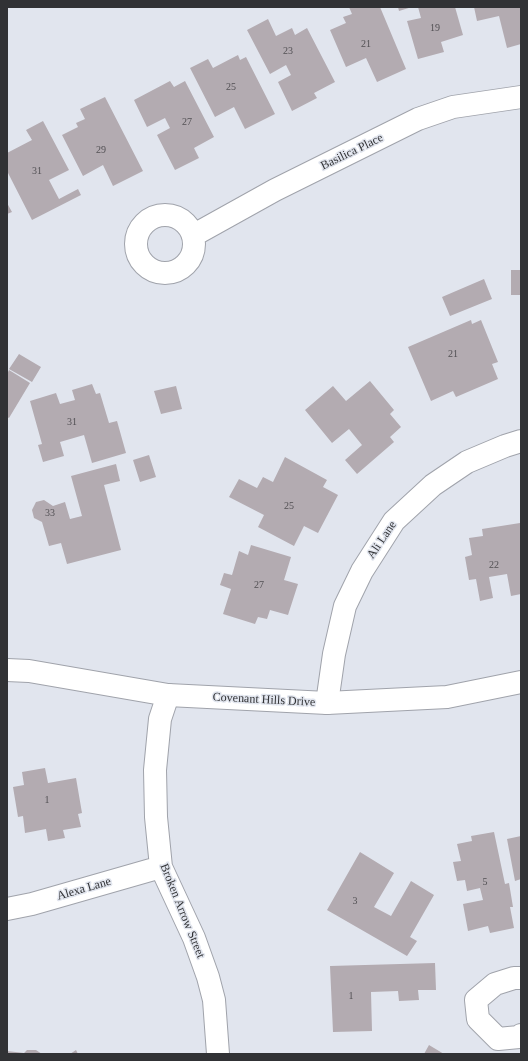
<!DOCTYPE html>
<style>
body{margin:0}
#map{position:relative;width:528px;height:1061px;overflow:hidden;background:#e1e5ee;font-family:"Times New Roman",serif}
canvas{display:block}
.frame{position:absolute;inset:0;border:8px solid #313235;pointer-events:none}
</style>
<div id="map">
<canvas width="528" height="1061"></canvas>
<div class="frame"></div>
</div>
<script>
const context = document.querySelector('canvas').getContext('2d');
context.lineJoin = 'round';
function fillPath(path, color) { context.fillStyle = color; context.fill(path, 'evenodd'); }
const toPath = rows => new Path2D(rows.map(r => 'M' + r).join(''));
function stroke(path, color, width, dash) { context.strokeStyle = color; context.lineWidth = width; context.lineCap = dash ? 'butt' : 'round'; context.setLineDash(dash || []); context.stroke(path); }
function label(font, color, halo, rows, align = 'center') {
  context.font = font + ' "Times New Roman",serif'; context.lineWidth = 3; context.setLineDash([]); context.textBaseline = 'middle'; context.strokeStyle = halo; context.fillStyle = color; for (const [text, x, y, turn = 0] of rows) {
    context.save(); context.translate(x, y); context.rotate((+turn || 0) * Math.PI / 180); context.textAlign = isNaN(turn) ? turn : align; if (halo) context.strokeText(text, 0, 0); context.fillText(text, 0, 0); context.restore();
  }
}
const building = toPath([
 [349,7,380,7,406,69,377,82,366,58,346,67,330,30,346,23,343,17,352,14],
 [398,7,412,7,399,11],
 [418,7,455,7,463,35,441,42,444,52,418,59,407,21,421,18],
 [474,7,521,7,521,44,507,48,499,16,477,21],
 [268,19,276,36,292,28,295,35,307,28,335,82,314,93,317,98,292,111,278,82,291,75,286,65,270,74,247,30],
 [238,55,240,60,246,57,275,114,245,129,234,107,215,117,190,68,208,59,213,68],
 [170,81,174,87,185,81,214,137,194,148,199,158,175,170,157,135,170,128,165,118,147,127,134,100],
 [105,97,143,171,113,186,103,165,83,176,62,135,78,127,76,123,85,119,80,109],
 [43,121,69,170,49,180,59,199,78,189,81,195,32,220,7,171,7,153,32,140,26,130],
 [7,203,12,212,7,214],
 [511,270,521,270,521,295,511,295],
 [484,279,492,299,450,316,442,297],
 [471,320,472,324,481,320,498,362,492,364,498,379,456,397,453,391,431,401,408,347],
 [19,354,41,367,32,382,9,369],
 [9,370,30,383,9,418,7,417,7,374],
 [370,381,394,410,390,414,401,427,390,437,394,442,357,474,345,460,362,445,349,429,332,443,305,410,333,386,346,401],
 [92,384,96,394,100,393,109,423,117,421,126,453,92,463,84,435,60,442,64,456,43,462,38,445,42,444,30,401,56,393,60,404,75,400,72,390],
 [176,386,182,409,161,414,154,391],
 [149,455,156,477,140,482,133,460],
 [285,457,327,480,323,487,338,495,318,533,304,526,294,546,258,527,264,515,229,497,239,479,257,488,263,477,273,482],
 [116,464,120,481,104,485,121,550,67,564,61,543,49,546,42,522,34,518,32,510,36,502,44,500,53,506,65,502,70,519,82,516,71,476],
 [520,523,521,594,511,596,507,574,489,577,493,598,480,601,476,579,469,580,465,557,472,555,469,538,483,536,482,529],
 [251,545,291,557,284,580,298,584,288,615,270,610,267,619,258,617,255,624,223,614,231,589,220,585,224,573,232,575,239,551,248,555],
 [45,768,48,783,76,778,82,813,78,814,81,827,63,830,65,838,48,841,46,829,25,833,23,816,18,817,13,787,24,785,22,772],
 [494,832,505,884,509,883,513,907,510,907,514,928,490,933,488,926,468,931,463,904,483,900,480,888,467,891,465,880,457,881,453,862,461,861,457,844,472,841,471,836],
 [521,836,521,879,515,881,507,839],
 [360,852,394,873,374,907,391,916,411,881,434,895,410,937,417,941,407,956,327,910],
 [435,963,436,990,418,990,419,1000,399,1001,398,991,371,992,372,1031,333,1032,330,966],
 [429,1045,444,1054,424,1054],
 [27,1050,36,1050,42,1054,7,1054,7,1051,24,1053],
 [76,1050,78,1054,70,1054]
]);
const street = toPath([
 '136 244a29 29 0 1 1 58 0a29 29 0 1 1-58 0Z',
 [194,235,275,190,418,119,453,107,521,97],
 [168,695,160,719,155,770,156,817,161,867,194,938,208,977,214,1000,218,1054],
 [327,703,334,654,345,606,362,571,394,521,433,485,467,462,505,446,521,441],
 [7,909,32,904,161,867],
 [521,978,514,978,495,984,476,1000,478,1019,498,1039,519,1037,521,1035]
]);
const secondary = toPath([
 [7,670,29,671,168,695,327,703,447,697,521,682]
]);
const numberNames = [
 ["19",435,28],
 ["21",366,44],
 ["23",288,51],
 ["25",231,87],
 ["27",187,122],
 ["29",101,150],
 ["31",37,171],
 ["21",453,354],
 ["31",72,422],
 ["25",289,506],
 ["33",50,513],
 ["22",494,565],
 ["27",259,585],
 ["1",47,800],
 ["5",485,882],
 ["3",355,901],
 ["1",351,996]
];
const streetNames = [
 ["Basilica Place",352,152,-26],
 ["Ali Lane",382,540,-56],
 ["Covenant Hills Drive",264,700,3],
 ["Alexa Lane",84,889,-16],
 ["Broken Arrow Street",182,911,68]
];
fillPath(building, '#b3abb1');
stroke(street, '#a0a3ab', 24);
stroke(secondary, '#a0a3ab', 24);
stroke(street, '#fff', 22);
stroke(secondary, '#fff', 22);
label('10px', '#525054', null, numberNames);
label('12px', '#313235', '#e1e5ee', streetNames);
</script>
